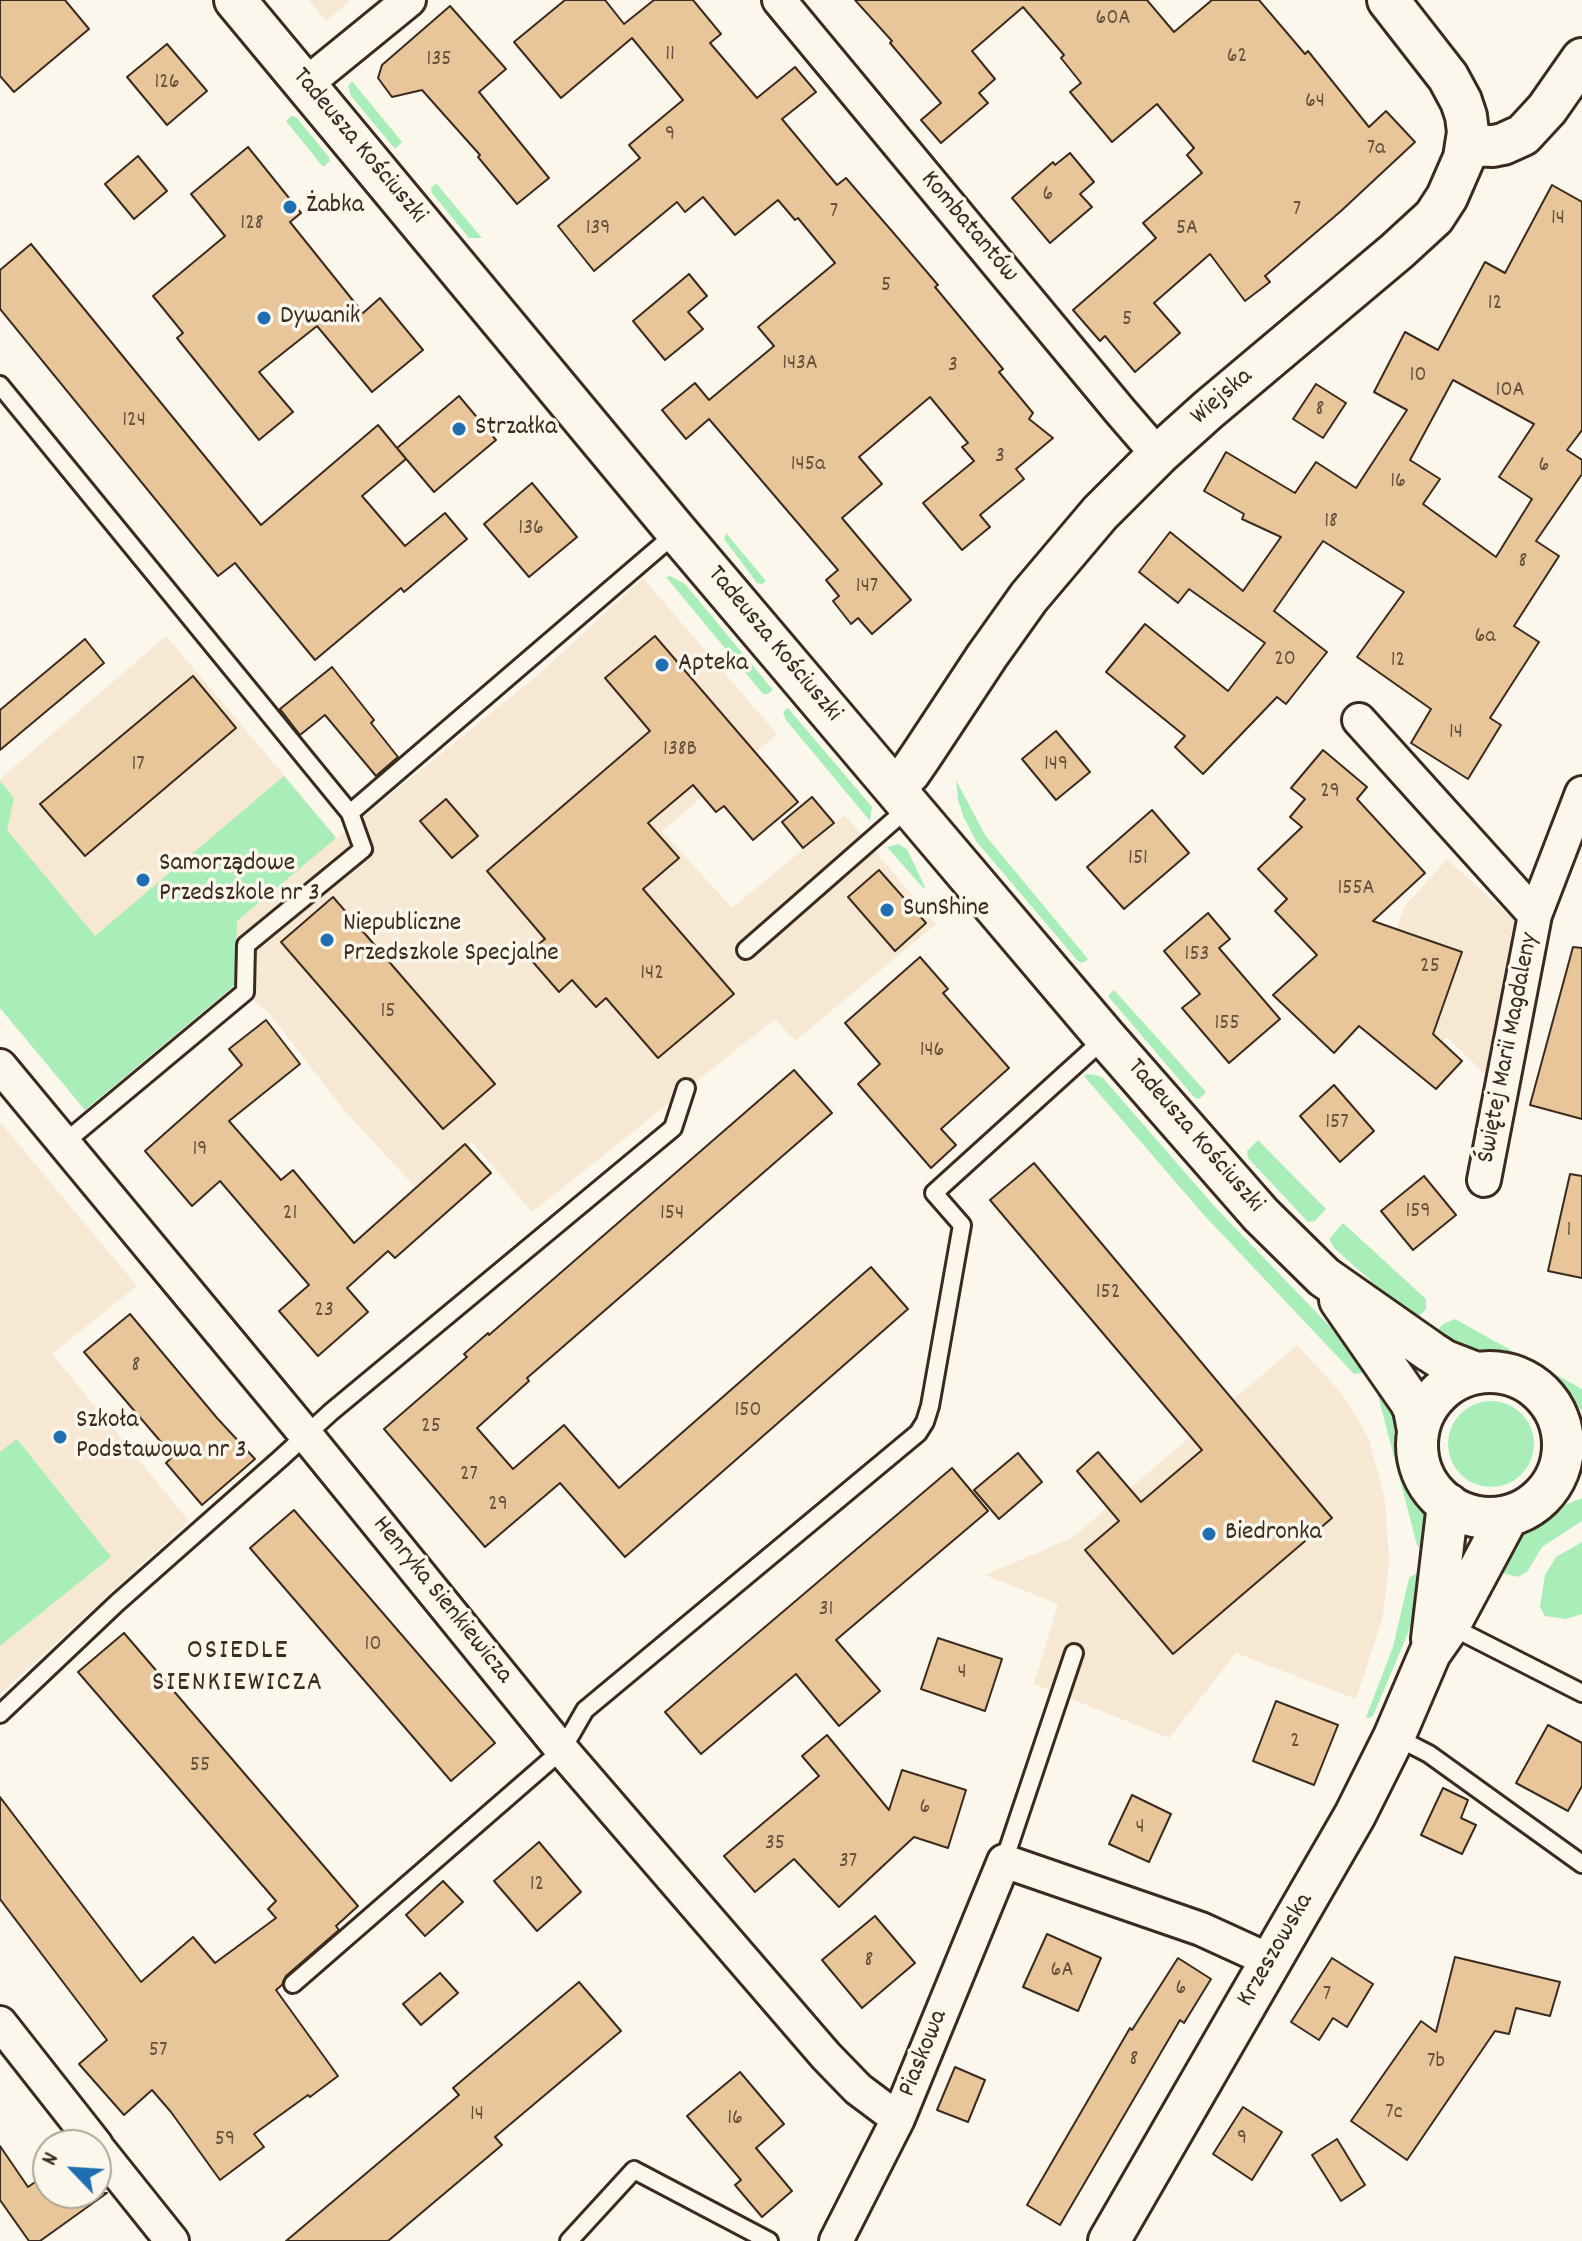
<!DOCTYPE html>
<meta charset="utf-8">
<style>
body{margin:0}
#map{position:relative;width:1582px;height:2241px;overflow:hidden;background:#fbf7ec;font-family:Dekko,sans-serif}
canvas{display:block}
.north{position:absolute;left:32px;top:2129px;width:80px;height:80px;box-sizing:border-box;background:#fbf7ec;border:2px solid #aea59a;border-radius:50%;rotate:295deg;font-size:22px;font-weight:700;line-height:32px;text-align:center;color:#3b2a1e}
.north::after{content:'';display:block;margin:auto;width:28px;height:36px;background:#1f6fb2;clip-path:polygon(50% 0,100% 100%,50% 72%,0 100%)}
</style>
<div id="map">
<canvas width="1582" height="2241"></canvas>
<div class="north">N</div>
</div>
<script>
const context = document.querySelector('canvas').getContext('2d');
context.lineJoin = 'round';
function fillPath(path, color) { context.fillStyle = color; context.fill(path, 'evenodd'); }
const toPath = rows => new Path2D(rows.map(r => 'M' + r).join(''));
function stroke(path, color, width, dash) { context.strokeStyle = color; context.lineWidth = width; context.lineCap = dash ? 'butt' : 'round'; context.setLineDash(dash || []); context.stroke(path); }
function label(font, color, halo, rows, align = 'center') {
  context.font = font + ' Dekko,sans-serif'; context.lineWidth = 7; context.setLineDash([]); context.textBaseline = 'middle'; context.strokeStyle = halo; context.fillStyle = color; for (const [text, x, y, turn = 0] of rows) {
    context.save(); context.translate(x, y); context.rotate((+turn || 0) * Math.PI / 180); context.textAlign = isNaN(turn) ? turn : align; if (halo) context.strokeText(text, 0, 0); context.fillText(text, 0, 0); context.restore();
  }
}
const built = toPath([
 [309,0,351,0,326,21],
 [643,578,777,734,662,831,732,908,845,815,936,924,795,1041,775,1019,532,1212,472,1142,416,1188,344,1110,269,1013,235,985,85,1110,0,1008,0,779,166,636,337,838,539,674],
 [1447,859,1514,920,1486,1075,1447,1037,1435,1049,1391,943,1405,906],
 [0,1122,137,1286,52,1354,189,1521,0,1694],
 [1297,1345,1343,1395,1369,1439,1385,1500,1389,1561,1383,1616,1356,1699,1236,1653,1169,1738,1034,1684,1058,1604,985,1575,1072,1538]
]);
const green = toPath([
 [352,81,402,142,395,149,351,96,348,86],
 [291,116,296,117,329,157,330,161,323,167,286,121],
 [436,183,482,238,469,238,432,193,431,188],
 [726,533,766,581,762,584,757,583,724,539],
 [670,576,685,584,773,690,767,694,763,694,666,577],
 [788,708,872,807,870,821,786,720,783,712],
 [284,776,336,838,237,921,235,985,85,1110,0,1008,0,781,14,798,7,830,95,936],
 [956,780,985,835,1088,959,1086,961,1081,963,1077,960,976,841,964,818,958,800],
 [898,844,907,849,925,887,924,889,887,847],
 [1114,990,1206,1092,1199,1099,1194,1097,1108,996],
 [1087,1074,1096,1075,1103,1078,1215,1207,1369,1367,1363,1373,1354,1374,1203,1214,1084,1076],
 [1258,1140,1326,1209,1315,1221,1308,1222,1248,1158,1247,1151],
 [1343,1223,1426,1299,1426,1309,1415,1320,1334,1248,1329,1239],
 [1455,1319,1516,1353,1514,1358,1502,1355,1480,1355,1432,1336,1443,1324],
 [1553,1373,1582,1389,1582,1411,1551,1377],
 [1383,1385,1403,1426,1404,1467,1428,1517,1423,1552,1417,1545,1377,1392],
 '1448 1444a43 43 0 1 1 86 0a43 43 0 1 1-86 0Z',
 [17,1439,111,1557,0,1646,0,1452],
 [1582,1498,1582,1521,1542,1547,1527,1572,1518,1577,1495,1571,1522,1532,1565,1505],
 [1582,1542,1582,1614,1566,1619,1545,1616,1540,1607,1545,1575,1556,1557],
 [1417,1573,1426,1576,1408,1633,1373,1716,1369,1718,1366,1717,1393,1647,1409,1578]
]);
const building = toPath([
 [0,0,65,0,89,29,14,92,0,76,0,0],
 [565,0,605,0,624,24,654,0,693,0,721,34,710,43,757,98,795,67,816,92,782,119,837,185,846,178,897,237,938,285,935,287,1003,369,999,372,1033,413,1029,419,1053,438,1016,469,1024,479,980,515,990,527,962,550,923,503,974,461,962,447,968,443,930,397,859,457,882,484,842,518,911,600,872,634,858,618,851,624,833,601,839,596,826,580,838,570,709,419,686,439,662,410,695,383,709,400,774,346,758,327,835,263,798,218,795,220,778,200,735,235,703,197,685,212,677,202,594,271,558,226,640,158,629,145,683,100,632,38,561,98,514,42,565,0],
 [855,0,1147,0,1174,32,1212,0,1259,0,1305,54,1308,51,1369,127,1386,111,1415,142,1341,211,1265,276,1270,282,1245,301,1210,254,1154,303,1180,333,1135,372,1105,336,1100,341,1073,310,1156,238,1143,223,1202,173,1187,155,1194,148,1157,104,1112,142,1070,92,1081,83,1061,58,1064,55,1023,7,972,51,995,79,979,93,988,103,941,143,921,120,941,103,890,43,892,41,855,0],
 [450,6,506,69,479,92,549,178,517,204,478,157,480,155,422,90,392,97,378,78,382,65,450,6],
 [167,44,207,91,167,125,127,77,167,44],
 [248,147,301,213,290,222,363,313,380,298,423,350,372,392,317,326,259,372,293,412,259,440,177,338,183,333,153,296,225,236,191,194,248,147],
 [1070,153,1094,182,1080,194,1092,207,1050,243,1012,198,1053,162,1055,165,1070,153],
 [138,156,167,191,134,219,105,184,138,156],
 [1552,185,1582,202,1582,430,1567,450,1582,460,1582,474,1536,541,1559,556,1514,626,1539,642,1490,718,1501,725,1468,779,1411,743,1431,709,1357,657,1404,592,1323,541,1274,611,1327,652,1286,704,1277,697,1203,774,1175,747,1185,736,1106,672,1145,624,1228,691,1265,643,1189,589,1178,603,1139,572,1170,532,1243,591,1281,537,1242,519,1244,514,1204,491,1226,452,1295,493,1316,462,1356,488,1407,410,1374,392,1405,332,1438,350,1485,262,1505,273,1552,185],
 [1453,380,1534,424,1499,477,1532,499,1496,557,1423,504,1440,479,1410,460,1453,380],
 [31,244,261,525,378,425,406,459,362,496,405,546,445,513,467,539,404,592,401,588,315,660,235,563,218,576,0,309,0,270,31,244],
 [689,274,707,296,688,312,703,329,665,360,633,321,689,274],
 [1316,384,1346,403,1323,438,1293,419,1316,384],
 [459,396,496,440,434,492,397,448,459,396],
 [532,483,577,537,529,577,484,524,532,483],
 [655,636,798,802,753,840,724,806,716,812,693,785,648,823,679,858,643,889,734,994,658,1058,606,998,596,1007,572,980,559,992,526,954,545,939,487,871,650,731,605,678,655,636],
 [85,639,104,663,0,750,0,710,85,639],
 [332,667,374,720,371,723,398,757,376,776,325,715,300,735,280,709,332,667],
 [193,676,236,728,85,856,40,804,193,676],
 [1056,731,1090,772,1056,800,1022,759,1056,731],
 [1323,750,1367,787,1357,799,1425,873,1373,921,1462,952,1433,1034,1462,1061,1436,1089,1359,1026,1334,1053,1273,995,1317,955,1275,911,1287,899,1258,869,1302,827,1290,817,1305,799,1291,788,1323,750],
 [812,797,834,823,803,848,782,822,812,797],
 [446,799,478,836,452,858,420,821,446,799],
 [1152,810,1189,853,1124,909,1087,867,1152,810],
 [879,870,926,923,895,951,848,897,879,870],
 [333,897,495,1084,443,1129,281,942,333,897],
 [1208,913,1230,939,1219,948,1280,1019,1229,1063,1182,1008,1200,994,1164,951,1208,913],
 [1573,947,1582,948,1582,1119,1530,1105,1573,947],
 [920,957,948,989,943,993,1009,1068,941,1129,956,1145,931,1168,858,1084,880,1064,845,1023,920,957],
 [266,1020,300,1064,229,1121,281,1180,293,1170,354,1243,465,1144,491,1173,395,1258,388,1251,347,1288,368,1312,318,1356,279,1311,309,1285,220,1181,192,1206,145,1151,242,1065,229,1049,266,1020],
 [794,1070,832,1113,527,1378,529,1381,477,1428,513,1469,564,1425,619,1488,871,1267,908,1309,625,1557,560,1483,485,1547,384,1429,467,1357,464,1354,488,1333,489,1335,794,1070],
 [1334,1085,1374,1131,1340,1162,1300,1116,1334,1085],
 [1034,1163,1332,1518,1173,1654,1085,1550,1119,1521,1077,1471,1098,1452,1141,1502,1202,1450,990,1200,1034,1163],
 [1570,1174,1582,1176,1582,1278,1548,1271,1570,1174],
 [1424,1176,1456,1215,1413,1250,1381,1211,1424,1176],
 [130,1314,217,1418,255,1459,202,1505,166,1463,173,1456,84,1352,130,1314],
 [1018,1453,1042,1482,999,1519,974,1490,1018,1453],
 [952,1468,988,1511,836,1640,880,1691,839,1726,796,1674,701,1754,665,1712,952,1468],
 [294,1510,495,1743,451,1781,250,1548,294,1510],
 [124,1633,358,1906,336,1926,339,1930,286,1976,282,1985,276,1990,338,2076,310,2097,308,2095,254,2134,264,2147,220,2180,171,2112,152,2090,124,2115,79,2064,107,2040,0,1899,0,1797,141,1982,193,1937,215,1963,276,1918,268,1909,276,1901,78,1672,124,1633],
 [938,1638,1002,1659,985,1711,921,1689,938,1638],
 [1276,1701,1338,1725,1314,1785,1253,1761,1276,1701],
 [1548,1725,1582,1743,1582,1786,1568,1811,1516,1783,1548,1725],
 [827,1735,889,1810,902,1770,966,1790,948,1848,914,1837,839,1907,794,1859,755,1892,724,1856,819,1776,802,1756,827,1735],
 [1443,1788,1468,1800,1461,1818,1476,1825,1462,1854,1421,1835,1443,1788],
 [1132,1795,1171,1814,1149,1862,1109,1844,1132,1795],
 [539,1842,581,1892,537,1931,494,1881,539,1842],
 [443,1881,463,1902,425,1936,406,1915,443,1881],
 [875,1916,915,1963,862,2008,822,1960,875,1916],
 [1047,1934,1101,1958,1078,2011,1023,1987,1047,1934],
 [1455,1957,1560,1982,1550,2016,1516,2008,1509,2034,1495,2031,1407,2160,1351,2121,1421,2021,1436,2032,1455,1957],
 [1178,1958,1211,1979,1184,2023,1180,2020,1060,2225,1027,2205,1130,2028,1132,2030,1178,1958],
 [1332,1958,1373,1984,1347,2027,1333,2018,1319,2040,1291,2022,1332,1958],
 [440,1973,458,1993,421,2025,403,2004,440,1973],
 [579,1982,621,2031,495,2137,502,2145,388,2241,286,2241,459,2095,453,2088,579,1982],
 [955,2067,985,2080,968,2122,937,2110,955,2067],
 [740,2072,784,2124,756,2148,792,2191,762,2217,735,2185,741,2180,687,2116,740,2072],
 [1243,2107,1282,2132,1252,2180,1213,2154,1243,2107],
 [1337,2139,1365,2185,1341,2201,1312,2155,1337,2139],
 [0,2146,28,2187,48,2173,48,2193,107,2193,40,2241,29,2241,0,2200,0,2146]
]);
const service = toPath([
 [0,385,350,813,676,533],
 [746,950,909,807],
 [64,1143,245,992,246,945,363,849,350,813],
 [1450,1626,1582,1693],
 [0,1714,117,1603,281,1458,331,1412,673,1128,686,1088],
 [1396,1737,1429,1754,1582,1864],
 [1004,1861,1074,1653],
 [293,1984,562,1750,585,1710,918,1433,925,1422,930,1406,962,1225,934,1193,1105,1038],
 [569,2241,634,2170,769,2241]
]);
const minor = toPath([
 [779,0,1120,411,1158,455],
 [306,84,409,0],
 [1359,720,1535,915],
 [0,1066,306,1435,562,1750,826,2056,858,2089,898,2119],
 [1484,1180,1535,915,1582,793],
 [0,2023,96,2145],
 [96,2146,172,2241],
 [836,2241,898,2119,1004,1861,1201,1929,1271,1961]
]);
const tertiary = toPath([
 [235,0,677,532,894,788,1106,1038,1261,1215,1324,1277,1431,1352,1445,1361,1476,1373],
 [1467,145,1493,146,1503,144,1523,135,1547,109,1582,59],
 [894,788,910,772,923,753,987,656,1029,597,1100,513,1158,455,1208,410,1397,251,1434,217,1447,197,1464,158,1468,132,1466,116,1461,101,1448,77,1388,0],
 [1340,1300,1410,1401,1414,1409,1418,1430],
 '1417 1445a73 73 0 1 1 146 0a73 73 0 1 1-146 0Z',
 [1432,1639,1448,1504],
 [1109,2241,1355,1815,1394,1737,1430,1653,1449,1626,1508,1516]
]);
const markers = [
 [290,207,8,"#1f6fb2"],
 [264,318,8,"#1f6fb2"],
 [459,429,8,"#1f6fb2"],
 [662,665,8,"#1f6fb2"],
 [143,880,8,"#1f6fb2"],
 [887,910,8,"#1f6fb2"],
 [327,940,8,"#1f6fb2"],
 [60,1437,8,"#1f6fb2"],
 [1209,1534,8,"#1f6fb2"]
];
const numberNames = [
 ["60A",1113,20],
 ["11",670,56],
 ["62",1237,58],
 ["135",439,61],
 ["126",167,84],
 ["64",1315,103],
 ["9",670,136],
 ["7a",1376,150],
 ["6",1048,196],
 ["7",1297,211],
 ["7",834,213],
 ["14",1558,220],
 ["128",252,225],
 ["139",598,230],
 ["5A",1187,230],
 ["5",886,287],
 ["12",1495,305],
 ["5",1127,321],
 ["143A",800,365],
 ["3",953,367],
 ["10",1418,377],
 ["10A",1510,392],
 ["8",1320,411],
 ["124",134,422],
 ["3",1000,458],
 ["145a",808,466],
 ["6",1544,467],
 ["16",1398,483],
 ["18",1331,523],
 ["136",531,530],
 ["8",1523,563],
 ["147",867,588],
 ["6a",1485,638],
 ["20",1285,661],
 ["12",1398,662],
 ["14",1456,734],
 ["138B",680,751],
 ["17",138,766],
 ["149",1056,766],
 ["29",1330,793],
 ["151",1138,860],
 ["155A",1356,890],
 ["153",1197,956],
 ["25",1430,968],
 ["142",652,975],
 ["15",388,1013],
 ["155",1227,1025],
 ["146",932,1052],
 ["157",1337,1124],
 ["19",200,1151],
 ["159",1418,1213],
 ["21",290,1215],
 ["154",672,1215],
 ["1",1569,1232],
 ["152",1108,1294],
 ["23",324,1312],
 ["8",136,1367],
 ["150",748,1412],
 ["25",431,1428],
 ["27",469,1476],
 ["29",498,1506],
 ["31",826,1611],
 ["10",373,1646],
 ["4",962,1674],
 ["2",1295,1743],
 ["55",200,1767],
 ["6",925,1809],
 ["4",1140,1829],
 ["35",775,1845],
 ["37",848,1863],
 ["12",537,1886],
 ["8",869,1962],
 ["6A",1062,1972],
 ["6",1181,1990],
 ["7",1327,1996],
 ["57",158,2052],
 ["8",1134,2061],
 ["7b",1436,2063],
 ["7c",1394,2114],
 ["14",477,2116],
 ["16",735,2120],
 ["9",1242,2140],
 ["59",225,2141]
];
const streetNames = [
 ["Tadeusza Kościuszki",358,147,50],
 ["Kombatantów",968,228,50],
 ["Wiejska",1223,398,-41],
 ["Tadeusza Kościuszki",773,645,50],
 ["Świętej Marii Magdaleny",1510,1048,-79],
 ["Tadeusza Kościuszki",1194,1137,49],
 ["Henryka Sienkiewicza",441,1601,51],
 ["Krzeszowska",1277,1951,-60],
 ["Piaskowa",925,2054,-68]
];
const poiNames = [
 ["Żabka",306,207],
 ["Dywanik",280,318],
 ["Strzałka",475,429],
 ["Apteka",678,665],
 ["Samorządowe",159,865],
 ["Przedszkole nr 3",159,895],
 ["SunShine",903,910],
 ["Niepubliczne",343,925],
 ["Przedszkole Specjalne",343,955],
 ["Szkoła",76,1422],
 ["Podstawowa nr 3",76,1452],
 ["Biedronka",1225,1534]
];
const neighbourhoodNames = [
 ["OSIEDLE",238,1653],
 ["SIENKIEWICZA",238,1685]
];
fillPath(built, '#f6e8d3');
fillPath(green, '#a9eeb9');
fillPath(building, '#e9c69a');
stroke(building, '#3b2a1e', 2);
stroke(service, '#3b2a1e', 22);
stroke(minor, '#3b2a1e', 38);
stroke(tertiary, '#3b2a1e', 46);
stroke(service, '#fbf7ec', 16);
stroke(minor, '#fbf7ec', 32);
stroke(tertiary, '#fbf7ec', 40);
for (const [x, y, r, color] of markers) { const dot = new Path2D(); dot.arc(x, y, r, 0, 2 * Math.PI); context.fillStyle = color; context.fill(dot); stroke(dot, '#fbf7ec', 3); }
label('22px', '#66513d', null, numberNames);
label('26px', '#3b2a1e', '#fbf7ec', streetNames);
label('26px', '#3b2a1e', '#fbf7ec', poiNames, 'left');
context.letterSpacing = '2px';
label('28px', '#3b2a1e', '#fbf7ec', neighbourhoodNames);
context.letterSpacing = '0px';
</script>
